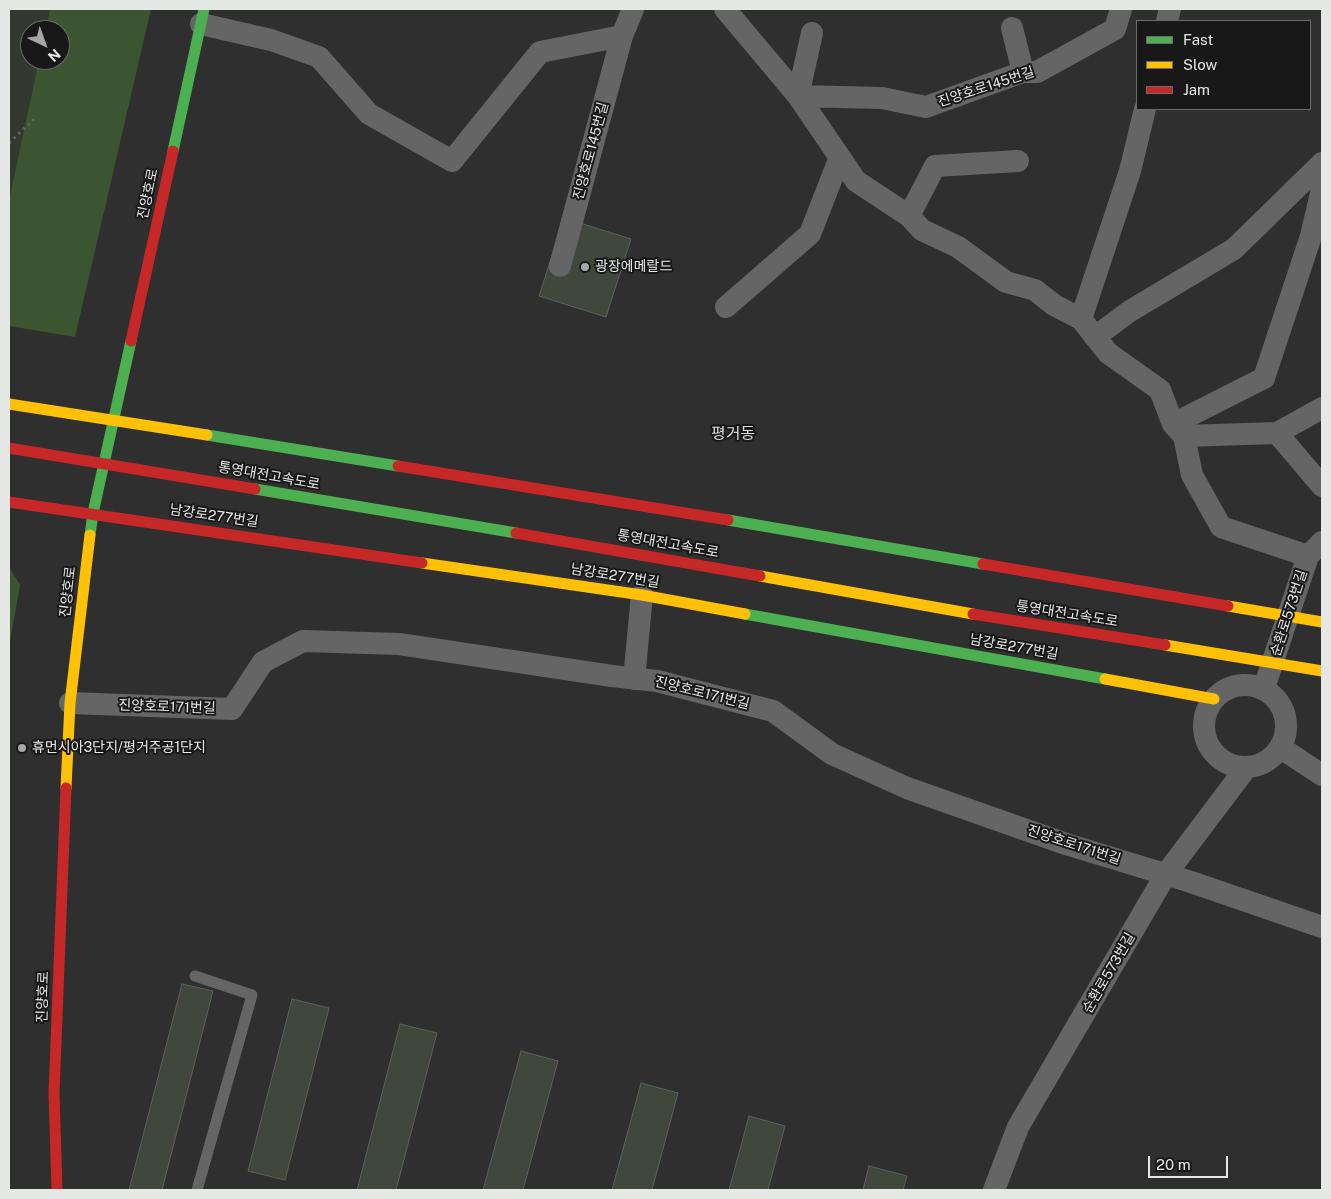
<!DOCTYPE html>
<meta charset="utf-8">
<style>
body{margin:0}
#map{position:relative;width:1331px;height:1199px;overflow:hidden;background:#2e2f2e;font-family:"Public Sans",sans-serif}
canvas{display:block}
.frame{position:absolute;inset:0;border:10px solid #e6e8e6;pointer-events:none}
.legend{position:absolute;left:1136px;top:20px;width:175px;height:90px;box-sizing:border-box;background:#171817;border:1px solid #6a6b6a;margin:0;padding:6px 9px;list-style:none;font-size:15px;color:#e6e8e6}
.legend li{display:flex;align-items:center;gap:10px;height:25px}
.legend b{width:25px;border:1px solid #6a6b6a}
.north{position:absolute;left:20px;top:20px;width:50px;height:50px;box-sizing:border-box;background:#171817;border:1px solid #6a6b6a;border-radius:50%;rotate:138deg;font-size:14px;font-weight:700;line-height:20px;text-align:center;color:#e6e8e6}
.north::after{content:'';display:block;margin:auto;width:18px;height:22px;background:#a6a7a6;clip-path:polygon(50% 0,100% 100%,50% 72%,0 100%)}
.scale{position:absolute;left:1148px;top:1156px;width:80px;height:22px;box-sizing:border-box;border:2px solid #e6e8e6;border-top:0;padding-left:6px;font-size:15px;line-height:18px;white-space:nowrap;color:#e6e8e6;-webkit-text-stroke:4px #171817;paint-order:stroke}
</style>
<div id="map">
<canvas width="1331" height="1199"></canvas>
<div class="frame"></div>
<ul class="legend">
<li><b style="height:6px;background:#4caf50"></b>Fast</li>
<li><b style="height:6px;background:#ffc107"></b>Slow</li>
<li><b style="height:6px;background:#c62828"></b>Jam</li>
</ul>
<div class="north">N</div>
<div class="scale">20 m</div>
</div>
<script>
const context = document.querySelector('canvas').getContext('2d');
context.lineJoin = 'round';
function fillPath(path, color) { context.fillStyle = color; context.fill(path, 'evenodd'); }
const toPath = rows => new Path2D(rows.map(r => 'M' + r).join(''));
function stroke(path, color, width, dash) { context.strokeStyle = color; context.lineWidth = width; context.lineCap = dash ? 'butt' : 'round'; context.setLineDash(dash || []); context.stroke(path); }
function label(font, color, halo, rows, align = 'center') {
  context.font = font + ' "Public Sans","Noto Sans KR",sans-serif'; context.lineWidth = 4; context.setLineDash([]); context.textBaseline = 'middle'; context.strokeStyle = halo; context.fillStyle = color; for (const [text, x, y, turn = 0] of rows) {
    context.save(); context.translate(x, y); context.rotate((+turn || 0) * Math.PI / 180); context.textAlign = isNaN(turn) ? turn : align; if (halo) context.strokeText(text, 0, 0); context.fillText(text, 0, 0); context.restore();
  }
}
const built = toPath([
 [9,9,50,9,46,30,30,30,30,60,39,60,9,200]
]);
const green = toPath([
 [50,9,151,9,75,337,9,326,9,200,39,60,60,60,60,30,46,30],
 [9,567,20,585,9,647]
]);
const building = toPath([
 [564,218,631,239,606,317,539,296,564,218],
 [182,984,213,991,162,1190,129,1190,182,984],
 [292,999,329,1008,285,1180,248,1171,292,999],
 [400,1024,437,1033,396,1190,357,1190,400,1024],
 [521,1051,558,1061,523,1190,483,1190,521,1051],
 [641,1083,678,1093,652,1190,612,1190,641,1083],
 [749,1116,785,1126,768,1190,729,1190,749,1116],
 [869,1166,907,1176,903,1190,863,1190,869,1166]
]);
const path = toPath([
 [9,143,34,119]
]);
const lane = toPath([
 [195,976,252,995,197,1190]
]);
const street = toPath([
 [725,9,798,96,856,181,909,216,922,230,958,247,1006,282,1035,290,1054,305,1081,319,1108,353,1160,390,1173,424,1264,378,1311,236,1322,189],
 [1167,21,1170,9],
 [201,24,271,40,319,57,369,114,452,161,540,52,622,36],
 [1012,28,1023,72],
 [812,33,798,96,882,98,926,107,1023,72,1037,72,1115,29,1121,9],
 [909,216,935,166,1018,161],
 [560,266,622,36,633,9],
 [726,307,810,234,840,157],
 [1081,319,1130,171,1145,109],
 [1090,330,1095,337,1130,311,1234,249,1322,163],
 [1173,424,1184,436,1192,475,1221,527,1308,556],
 [1277,433,1322,408],
 [1184,436,1277,433,1322,486],
 [634,679,642,595],
 [1267,679,1308,556,1322,542],
 '1204 726a41 41 0 1 1 82 0a41 41 0 1 1-82 0Z',
 [70,703,232,709,263,662,303,641,399,644,612,676,657,681,773,711,832,754,907,788,1066,844,1191,882,1322,927],
 [1281,748,1322,775],
 [994,1190,1018,1127,1166,874,1246,768]
]);
const fast = toPath([
 [173,151,204,9],
 [207,435,398,466],
 [255,489,516,533],
 [728,520,983,564],
 [90,535,93,513,131,341],
 [745,614,1105,679]
]);
const slow = toPath([
 [9,404,207,435],
 [422,563,642,595,745,614],
 [760,576,973,614],
 [1228,606,1322,622],
 [1165,645,1322,671],
 [1105,679,1214,699],
 [66,788,70,703,90,535]
]);
const jam = toPath([
 [131,341,173,151],
 [9,448,255,489],
 [398,466,728,520],
 [9,502,422,563],
 [516,533,760,576],
 [983,564,1228,606],
 [973,614,1165,645],
 [57,1190,54,1093,66,788]
]);
const markers = [
 [585,267,5,"#a6a7a6"],
 [22,748,5,"#a6a7a6"]
];
const streetNames = [
 ["진양호로145번길",986,87,-18],
 ["진양호로145번길",591,151,-75],
 ["진양호로",148,194,-78],
 ["통영대전고속도로",269,476,10],
 ["남강로277번길",214,516,8],
 ["통영대전고속도로",668,544,10],
 ["남강로277번길",615,576,9],
 ["진양호로",68,592,-83],
 ["순환로573번길",1289,613,-72],
 ["통영대전고속도로",1067,614,9],
 ["남강로277번길",1014,647,10],
 ["진양호로171번길",702,693,14],
 ["진양호로171번길",167,707,2],
 ["진양호로171번길",1074,845,18],
 ["순환로573번길",1109,973,-60],
 ["진양호로",43,997,-88]
];
const poiNames = [
 ["광장에메랄드",595,267],
 ["휴먼시아3단지/평거주공1단지",32,748]
];
const quarterNames = [
 ["평거동",733,434]
];
fillPath(built, '#333931');
fillPath(green, '#3b5530');
fillPath(building, '#3f483b');
stroke(building, '#60605f', 1);
stroke(path, '#646565', 3, [2.5, 4]);
stroke(lane, '#656565', 11);
stroke(street, '#656565', 22);
stroke(fast, '#4caf50', 11);
stroke(slow, '#ffc107', 11);
stroke(jam, '#c62828', 11);
for (const [x, y, r, color] of markers) { const dot = new Path2D(); dot.arc(x, y, r, 0, 2 * Math.PI); context.fillStyle = color; context.fill(dot); stroke(dot, '#171817', 2); }
label('14px', '#e6e8e6', '#171817', streetNames);
label('14px', '#e6e8e6', '#171817', poiNames, 'left');
label('16px', '#dbdeda', '#171817', quarterNames);
</script>
